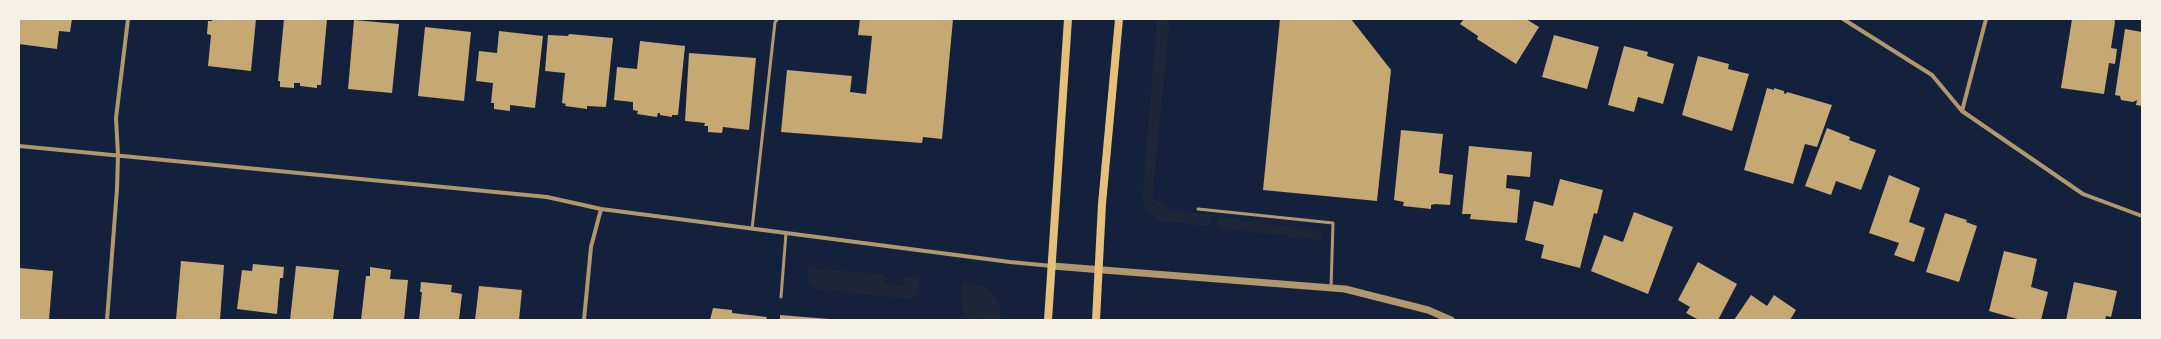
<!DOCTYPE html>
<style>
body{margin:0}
#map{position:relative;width:2161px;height:339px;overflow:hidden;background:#14213d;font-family:Poppins,sans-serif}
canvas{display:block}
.frame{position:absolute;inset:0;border:20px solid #f6f1e7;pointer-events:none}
</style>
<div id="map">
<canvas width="2161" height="339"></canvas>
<div class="frame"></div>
</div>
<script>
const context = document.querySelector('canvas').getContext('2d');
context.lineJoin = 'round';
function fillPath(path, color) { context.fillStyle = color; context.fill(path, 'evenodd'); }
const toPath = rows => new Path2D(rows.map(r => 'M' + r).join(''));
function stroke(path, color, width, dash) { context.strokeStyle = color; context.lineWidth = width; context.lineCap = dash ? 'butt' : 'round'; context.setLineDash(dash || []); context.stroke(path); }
const green = toPath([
 [1157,19,1170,19,1152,199,1164,203,1166,210,1211,215,1210,227,1160,220,1148,212,1142,202],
 [1219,217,1315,230,1321,232,1322,240,1217,228],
 [806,267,886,275,885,283,903,285,904,277,918,278,920,290,918,295,912,299,820,290,815,289,809,282],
 [962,282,981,286,991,291,1000,305,1001,320,965,318,962,306]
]);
const building = toPath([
 [19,19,72,19,70,32,59,31,57,49,19,44],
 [212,19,256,19,251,71,208,66,211,35,207,34,208,21,212,21],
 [284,19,327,19,321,85,317,85,317,88,300,86,300,83,294,83,294,88,280,87,280,81,278,81],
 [860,19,953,19,942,139,923,137,922,143,781,132,787,70,852,76,850,92,866,94,872,36,858,35],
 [1280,19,1351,19,1391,70,1377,201,1263,190],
 [1464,19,1526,19,1539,27,1516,64,1477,39,1478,36,1460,24],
 [2072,19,2114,19,2115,22,2111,48,2117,49,2115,64,2109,63,2104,94,2061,88],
 [354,20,399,24,392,93,348,89],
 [425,27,471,32,464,101,418,96],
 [2125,29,2142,32,2142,106,2136,105,2137,100,2133,102,2121,100,2120,96,2115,95],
 [499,31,543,36,535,108,510,105,510,111,494,109,494,103,491,103,493,83,476,81,479,51,497,53],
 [569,34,613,38,606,107,587,106,587,109,565,106,566,104,562,103,565,73,545,71,548,35,568,36],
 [1554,35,1599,47,1587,89,1542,77],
 [640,41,685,46,678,115,672,115,672,117,660,115,660,113,658,113,657,117,637,114,638,111,633,110,633,102,614,100,617,67,637,69],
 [1624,46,1648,52,1647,56,1674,64,1663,104,1638,97,1634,112,1608,105],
 [689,53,756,58,749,130,723,127,722,133,708,132,708,126,704,126,705,123,685,121],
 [1698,56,1729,64,1728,69,1749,74,1732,131,1682,115],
 [1767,88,1774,90,1774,88,1784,91,1784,93,1786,94,1787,92,1832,105,1817,147,1805,144,1793,184,1744,170],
 [1827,128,1850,137,1849,140,1876,150,1861,190,1836,181,1831,195,1805,186],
 [1401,130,1443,134,1439,173,1453,175,1450,205,1435,204,1431,205,1431,209,1403,206,1404,202,1394,200],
 [1469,146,1532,152,1530,177,1507,175,1506,188,1520,190,1517,223,1470,219,1471,214,1462,214],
 [1889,175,1920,188,1909,222,1925,228,1914,262,1894,255,1899,243,1869,233],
 [1560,179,1603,190,1597,214,1594,213,1580,268,1541,258,1544,245,1525,240,1534,201,1553,206],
 [1634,212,1673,227,1648,294,1591,271,1604,235,1623,242],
 [1945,213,1967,220,1966,222,1977,226,1959,282,1926,272],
 [2004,251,2037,259,2031,287,2048,292,2041,320,2021,320,1989,311],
 [181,261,224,265,220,320,176,320],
 [1698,262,1737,284,1718,320,1699,320,1686,313,1690,307,1678,300],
 [253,264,284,267,283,278,280,278,277,314,237,309,242,270,252,271],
 [296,266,339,270,333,320,290,320],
 [370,267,391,270,390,279,408,280,404,320,361,320,366,276,370,276],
 [19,268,53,271,49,320,19,320],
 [421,282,452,285,451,292,462,294,459,320,419,320,422,292,420,292],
 [2074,282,2117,291,2111,317,2106,316,2105,320,2066,320],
 [479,286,522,290,519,320,475,320],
 [1751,295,1767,306,1774,295,1796,310,1790,320,1734,320],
 [713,308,732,310,732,313,767,317,766,320,710,320],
 [780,315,829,319,829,320,780,320]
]);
const service = toPath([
 [1198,209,1333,223,1331,288],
 [752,229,775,22,778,19],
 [781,297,786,233]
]);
const minor = toPath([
 [1843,19,1932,75,1962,111,2083,194,2142,216],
 [1962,111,1986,19],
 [19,146,547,197,601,209,1010,262,1052,266],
 [107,320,117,189,118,155,116,118,128,19],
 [584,320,591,247,601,209]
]);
const tertiary = toPath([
 [1052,266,1345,289,1428,310,1451,320]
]);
const secondary = toPath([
 [1048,320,1068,19],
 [1096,320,1102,204,1119,19]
]);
fillPath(green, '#1d2539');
fillPath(building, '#c6a872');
stroke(service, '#b1986c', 3);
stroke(minor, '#b1986c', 4);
stroke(tertiary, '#b1986c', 7);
stroke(secondary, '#e5c07b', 8);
</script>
